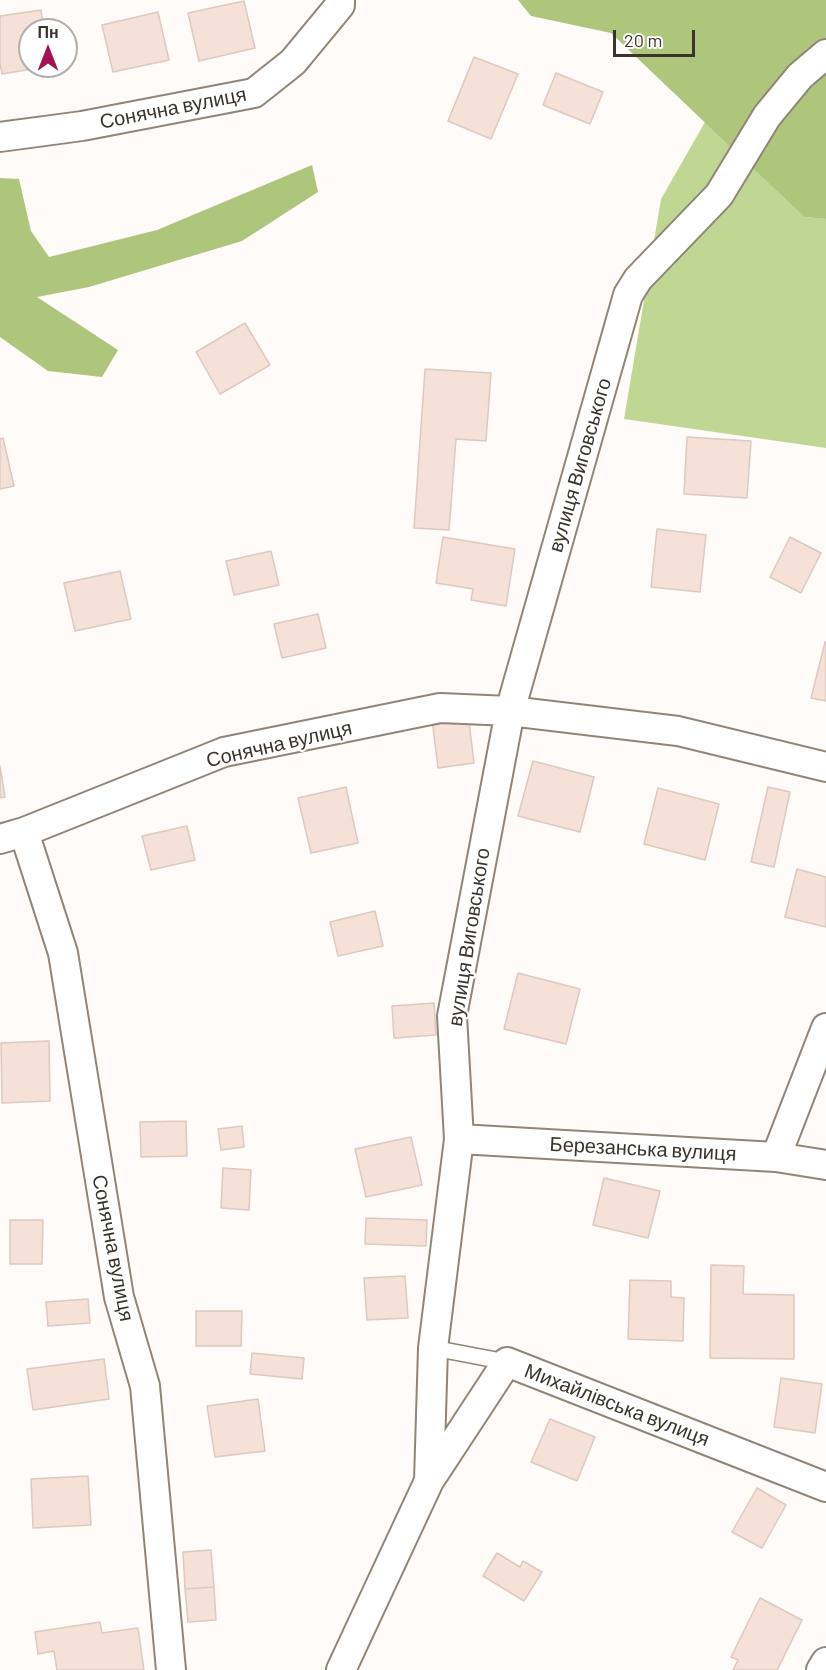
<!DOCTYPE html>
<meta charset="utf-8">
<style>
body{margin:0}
#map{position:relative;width:826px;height:1670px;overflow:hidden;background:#fefbf8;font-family:Barlow,sans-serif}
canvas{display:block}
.north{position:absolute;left:18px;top:18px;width:60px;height:60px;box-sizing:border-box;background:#fff;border:2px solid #b0aeab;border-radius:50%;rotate:0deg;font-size:16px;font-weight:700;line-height:24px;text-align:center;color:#39342e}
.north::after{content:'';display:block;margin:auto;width:21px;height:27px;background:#a41252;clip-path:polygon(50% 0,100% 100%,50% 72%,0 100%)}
.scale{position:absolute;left:613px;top:30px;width:82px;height:27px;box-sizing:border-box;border:3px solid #39342e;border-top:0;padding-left:8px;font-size:18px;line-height:21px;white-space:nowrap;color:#39342e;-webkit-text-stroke:4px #fff;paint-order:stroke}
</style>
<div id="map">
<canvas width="826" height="1670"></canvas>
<div class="north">Пн</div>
<div class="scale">20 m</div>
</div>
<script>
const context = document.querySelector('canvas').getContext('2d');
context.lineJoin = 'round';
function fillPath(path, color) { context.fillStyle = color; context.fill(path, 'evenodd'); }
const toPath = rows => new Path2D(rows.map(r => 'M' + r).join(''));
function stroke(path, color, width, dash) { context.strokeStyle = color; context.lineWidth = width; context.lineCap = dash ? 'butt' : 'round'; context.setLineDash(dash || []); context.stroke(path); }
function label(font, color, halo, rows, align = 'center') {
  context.font = font + ' Barlow,sans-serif'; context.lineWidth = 4.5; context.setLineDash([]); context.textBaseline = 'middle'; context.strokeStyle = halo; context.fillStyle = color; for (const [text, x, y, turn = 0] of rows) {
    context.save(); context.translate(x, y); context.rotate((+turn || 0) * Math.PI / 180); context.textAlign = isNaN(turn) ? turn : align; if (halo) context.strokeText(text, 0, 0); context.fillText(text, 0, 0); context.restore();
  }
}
const green = toPath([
 [705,122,804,217,826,219,826,448,624,419,661,199]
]);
const forest = toPath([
 [518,0,826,0,826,219,804,217,611,33,531,16],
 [312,165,318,192,242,241,89,287,37,297,118,350,102,377,48,371,0,337,0,178,19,179,31,231,49,257,157,230]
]);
const building = toPath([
 [244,1,255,48,199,61,188,13,244,1],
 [41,10,44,30,30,30,30,66,50,66,2,74,0,63,0,16,41,10],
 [158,12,169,60,113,72,102,25,158,12],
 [474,57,518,74,491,139,448,121,474,57],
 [556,73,603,92,590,124,543,105,556,73],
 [245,323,270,365,220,394,196,352,245,323],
 [425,369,491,373,486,441,456,439,449,530,414,528,425,369],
 [687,437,751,441,747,498,684,494,687,437],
 [3,438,14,486,0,489,0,439,3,438],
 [657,529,706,535,700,592,651,587,657,529],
 [443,537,515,549,506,606,471,600,473,589,436,583,443,537],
 [790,537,821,553,801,593,770,577,790,537],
 [271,551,279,585,234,595,226,561,271,551],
 [120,571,131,619,75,631,64,583,120,571],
 [318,614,326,648,282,658,274,624,318,614],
 [825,642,826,642,826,701,811,698,825,642],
 [468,714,474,763,438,768,432,719,468,714],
 [533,761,594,777,580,832,518,816,533,761],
 [0,766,5,797,0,798,0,766],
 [346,787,358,843,311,853,298,798,346,787],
 [768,787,790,792,774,867,751,862,768,787],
 [658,788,719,804,705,860,644,844,658,788],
 [187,826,195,860,151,870,142,836,187,826],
 [797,869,826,877,826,927,785,917,797,869],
 [375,911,383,946,338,956,330,922,375,911],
 [518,973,580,989,566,1044,504,1029,518,973],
 [434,1003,436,1035,394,1038,392,1006,434,1003],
 [49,1041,50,1101,2,1103,1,1043,49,1041],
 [186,1121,187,1156,141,1157,140,1122,186,1121],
 [242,1126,244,1147,221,1150,218,1129,242,1126],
 [411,1137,422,1185,366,1197,355,1149,411,1137],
 [223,1168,251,1170,249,1210,221,1208,223,1168],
 [604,1178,660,1191,648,1238,593,1225,604,1178],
 [366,1218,427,1220,426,1246,365,1244,366,1218],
 [10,1220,43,1220,42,1264,10,1264,10,1220],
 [711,1265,744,1266,743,1294,794,1295,794,1359,710,1358,711,1265],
 [405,1276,408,1318,367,1320,364,1278,405,1276],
 [630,1280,671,1281,671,1297,684,1298,683,1341,628,1339,630,1280],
 [88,1299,90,1323,48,1326,46,1302,88,1299],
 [196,1311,242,1311,241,1346,196,1346,196,1311],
 [252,1353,304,1358,302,1379,250,1374,252,1353],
 [104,1359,109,1399,33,1410,27,1369,104,1359],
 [781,1378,822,1384,815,1433,774,1427,781,1378],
 [258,1399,265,1451,215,1457,207,1406,258,1399],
 [550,1419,595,1437,577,1481,531,1462,550,1419],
 [88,1476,91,1525,33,1528,31,1479,88,1476],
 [757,1488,786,1505,762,1548,732,1532,757,1488],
 [211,1550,214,1587,185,1589,183,1552,211,1550],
 [497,1553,520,1567,523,1561,542,1572,524,1601,483,1576,497,1553],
 [214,1587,216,1620,188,1622,185,1589,214,1587],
 [760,1598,802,1620,777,1670,733,1670,738,1660,731,1657,760,1598],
 [100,1622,102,1633,138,1628,144,1670,57,1670,54,1651,38,1654,35,1632,100,1622]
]);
const lane = toPath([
 [433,1348,507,1362]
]);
const street = toPath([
 [0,137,82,126,254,93,293,62,340,5,340,0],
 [24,832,63,953,119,1297,145,1386,171,1670],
 [0,839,24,832,224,752,440,708,510,711,678,731,826,767],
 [459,1139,776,1157,826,1165],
 [776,1157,826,1028],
 [429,1481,507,1362,826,1487],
 [341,1670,429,1481,433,1348,459,1139,452,1016,510,711,628,295,638,279,719,195,767,116,800,76,826,54],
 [821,1670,826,1662]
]);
const streetNames = [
 ["Сонячна вулиця",173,108,-11],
 ["вулиця Виговського",580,465,-74],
 ["Сонячна вулиця",279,744,-13],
 ["вулиця Виговського",469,937,-81],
 ["Березанська вулиця",643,1149,3],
 ["Сонячна вулиця",113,1248,79],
 ["Михайлівська вулиця",617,1405,21]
];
fillPath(green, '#c0d793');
fillPath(forest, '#adc67b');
fillPath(building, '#f5e1d8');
stroke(building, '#ddc9c0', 1.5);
stroke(lane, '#918577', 18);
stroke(street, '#918577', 32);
stroke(lane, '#fff', 15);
stroke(street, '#fff', 28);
label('20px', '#39342e', '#fff', streetNames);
</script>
